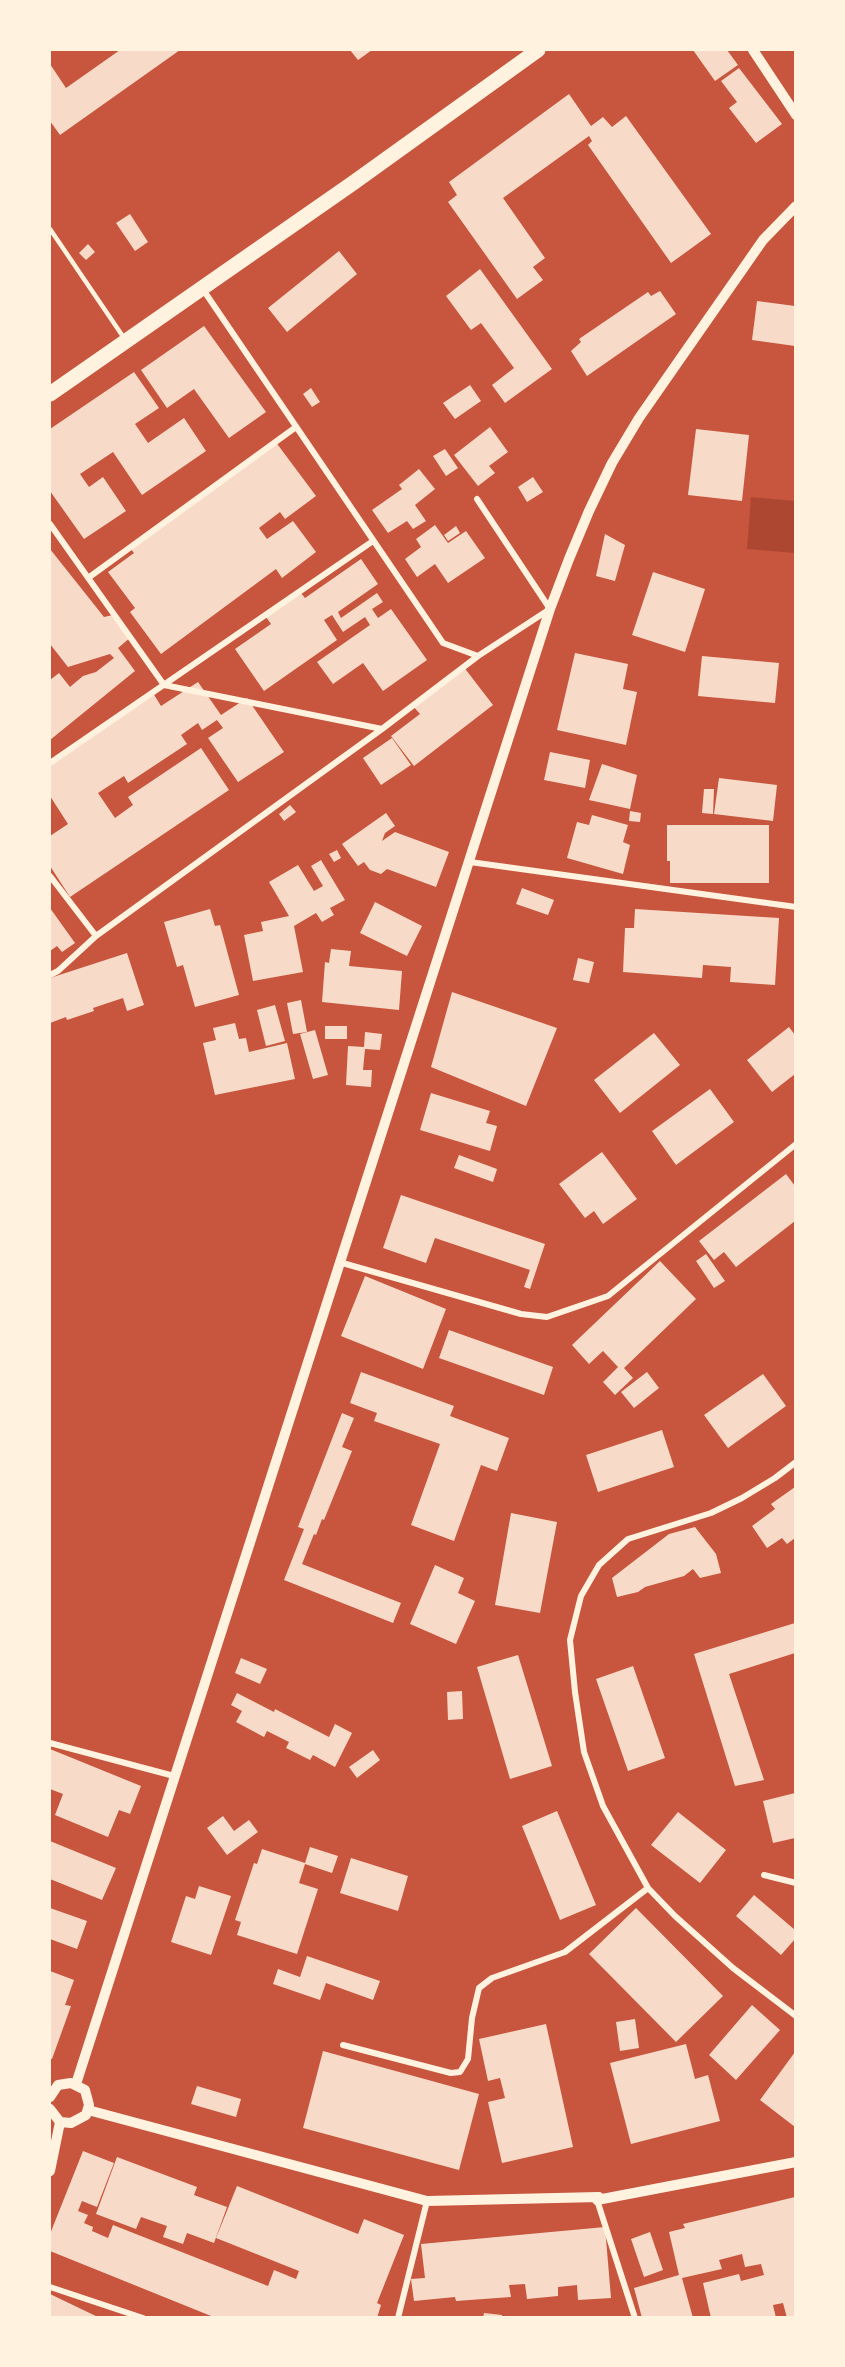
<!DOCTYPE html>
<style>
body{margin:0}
#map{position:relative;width:845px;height:2367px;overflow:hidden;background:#c8553d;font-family:"IBM Plex Sans",sans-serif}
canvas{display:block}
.frame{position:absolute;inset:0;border:51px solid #fff3e0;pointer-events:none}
</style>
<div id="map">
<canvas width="845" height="2367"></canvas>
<div class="frame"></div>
</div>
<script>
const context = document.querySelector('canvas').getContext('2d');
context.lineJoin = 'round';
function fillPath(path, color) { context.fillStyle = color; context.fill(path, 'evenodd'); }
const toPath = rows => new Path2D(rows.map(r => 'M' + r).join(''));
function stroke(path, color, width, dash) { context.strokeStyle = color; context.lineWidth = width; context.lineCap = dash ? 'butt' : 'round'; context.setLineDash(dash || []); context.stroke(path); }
const green = toPath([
 [751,497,795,501,795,553,747,549]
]);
const building = toPath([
 [120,50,180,50,60,135,50,121,50,64,66,88],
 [350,50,372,50,358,60],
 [693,50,727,50,738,65,715,81],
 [739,68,782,124,756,143,729,108,737,102,721,81],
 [569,94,591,126,603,117,612,127,626,116,711,234,671,263,588,145,592,141,589,136,503,198,545,258,533,267,543,280,517,299,448,202,457,195,449,182],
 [130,214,148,242,135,251,116,223],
 [88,244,95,252,86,260,79,253],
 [339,251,357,274,287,332,268,308],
 [480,269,552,369,505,403,492,385,514,368,481,323,471,330,446,296],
 [660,291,676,314,587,376,571,351,581,342,579,339,648,292,651,296],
 [757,301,795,306,795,346,752,340],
 [204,326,266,412,229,438,194,389,167,408,141,370],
 [134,372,159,408,135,424,148,443,184,418,206,451,142,495,113,452,80,474,89,487,103,477,126,511,84,539,50,491,50,429],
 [470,385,481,401,455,419,443,403],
 [311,388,320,402,312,407,303,394],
 [490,427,508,452,489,466,495,473,478,486,454,455],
 [696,429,749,435,742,501,688,495],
 [275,441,316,496,285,519,280,512,259,528,267,539,293,521,316,552,282,578,276,569,161,654,130,612,135,608,108,572,134,553,130,548],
 [445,449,458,468,446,476,433,456],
 [419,469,435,489,415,505,426,521,413,529,407,521,388,533,372,510,402,489,399,485],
 [533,477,543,492,527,502,518,487],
 [435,525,448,543,466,531,485,558,448,583,435,564,417,577,405,559,421,547,416,539],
 [456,526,460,533,448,541,444,535],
 [605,534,625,545,615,581,596,576],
 [50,549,104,617,113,615,131,637,118,648,135,671,50,740,50,680,59,673,70,687,83,676,96,672,114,658,110,654,68,667,50,644],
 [361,559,378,584,338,612,341,618,377,593,383,602,372,609,378,618,391,609,427,660,383,691,363,663,333,684,317,662,370,625,365,617,343,632,332,615,324,620,337,640,264,691,235,649,271,624,266,617,301,593,305,598],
 [653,572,705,589,685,652,632,635],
 [575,653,628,664,623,689,637,692,626,745,557,730],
 [702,656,779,663,775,703,698,696],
 [463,666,493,705,414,766,391,736,420,714,412,705],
 [198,682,221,715,247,698,284,752,238,782,208,738,223,728,217,720,202,730,198,723,181,735,187,744,128,783,124,776,98,793,115,818,133,805,128,797,201,748,229,790,70,897,50,866,50,836,68,824,50,796,50,762,153,693,161,706],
 [392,738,411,765,381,785,363,758],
 [550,752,590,760,585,788,544,780],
 [602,764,637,775,630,809,589,800],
 [719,778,777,785,773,821,714,814],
 [704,789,714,789,713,814,702,813],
 [290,805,296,812,284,821,279,814],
 [630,811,641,813,640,822,629,821],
 [386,813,395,826,385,833,382,841,395,832,449,852,436,887,387,869,381,874,370,870,364,862,358,866,342,844],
 [592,815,628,825,623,842,630,845,623,874,567,858,577,822,589,825],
 [667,825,769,825,769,883,670,883,670,861,667,861],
 [337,850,341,858,334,862,329,854],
 [321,860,345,900,330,908,334,915,322,922,316,913,294,926,303,972,253,981,244,935,263,931,261,922,289,916,269,882,298,865,314,891,323,886,311,866],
 [522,888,554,900,548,915,516,904],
 [375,902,422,926,407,956,360,933],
 [50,908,75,943,62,952,57,946,50,951],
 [210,909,215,926,220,925,239,995,195,1007,183,965,177,967,164,922],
 [635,909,779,918,775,985,730,982,731,967,703,965,702,978,623,972,625,928,634,928],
 [331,949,351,951,349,966,402,971,399,1010,322,1002,325,962,329,963],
 [127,953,144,1005,127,1011,123,998,93,1008,94,1011,67,1020,66,1017,50,1023,50,978],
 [578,958,594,962,589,983,573,980],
 [452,992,557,1028,526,1106,431,1067],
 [301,1000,307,1032,293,1034,287,1003],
 [275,1005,285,1041,266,1046,257,1010],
 [235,1023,239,1039,246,1038,249,1052,287,1043,295,1079,215,1095,203,1043,216,1040,213,1028],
 [325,1026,347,1026,347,1039,325,1039],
 [789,1027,795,1035,795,1074,772,1092,747,1060],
 [315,1030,328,1075,313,1079,300,1034],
 [365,1032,382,1034,380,1050,365,1049,363,1070,372,1070,371,1087,346,1085,348,1046,364,1047],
 [654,1033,680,1065,620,1113,594,1080],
 [710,1089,734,1122,676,1165,652,1131],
 [431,1093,490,1111,486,1123,497,1126,490,1151,420,1130],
 [602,1152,637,1199,603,1224,594,1211,585,1218,559,1184],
 [459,1155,497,1169,493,1182,454,1168],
 [786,1174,795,1186,795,1221,736,1267,724,1252,714,1260,699,1241],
 [401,1195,545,1244,530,1289,524,1287,530,1270,435,1238,426,1263,383,1248],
 [706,1254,725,1281,714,1288,696,1261],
 [660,1261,696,1299,624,1368,633,1378,615,1395,603,1382,618,1367,603,1351,589,1364,572,1345],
 [365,1276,446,1309,423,1369,341,1336],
 [449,1330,553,1367,544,1395,439,1358],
 [361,1372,454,1406,450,1416,509,1438,497,1471,481,1465,454,1541,411,1525,440,1444,374,1421,377,1413,350,1403],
 [647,1372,659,1388,634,1408,621,1392],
 [763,1374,786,1406,728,1448,704,1415],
 [342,1413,354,1418,342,1447,352,1451,324,1520,322,1519,316,1535,314,1534,302,1564,401,1603,393,1623,284,1580,304,1529,298,1527],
 [662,1430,674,1467,598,1492,586,1455],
 [795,1487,795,1538,787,1544,782,1538,767,1548,752,1526,775,1509,771,1504],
 [511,1513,557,1522,540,1613,495,1605],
 [695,1527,716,1554,721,1573,700,1578,693,1569,684,1576,645,1587,638,1592,617,1597,612,1578,669,1534],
 [435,1565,464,1578,458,1593,475,1601,456,1644,410,1624],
 [795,1623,795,1653,729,1674,764,1780,735,1786,694,1654],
 [518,1655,552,1766,510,1779,477,1667],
 [241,1658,267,1669,260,1684,235,1673],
 [633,1666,665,1758,628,1771,596,1679],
 [462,1691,463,1719,448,1720,447,1692],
 [237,1693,274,1712,275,1709,329,1737,335,1724,352,1733,335,1767,313,1755,310,1760,286,1748,289,1742,267,1731,264,1737,236,1722,242,1711,231,1705],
 [50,1749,141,1786,130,1814,119,1810,108,1837,55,1815,63,1794,50,1789],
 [373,1750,380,1760,357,1778,349,1767],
 [795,1793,795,1838,773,1843,763,1801],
 [557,1811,596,1905,560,1920,522,1826],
 [678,1812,726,1850,700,1883,651,1845],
 [223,1816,234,1831,249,1820,258,1832,227,1855,207,1828],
 [50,1841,116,1868,102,1900,50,1879],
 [310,1847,338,1856,332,1873,305,1864,299,1883,318,1889,297,1954,237,1935,241,1922,235,1920,254,1863,257,1864,262,1849,305,1863],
 [351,1858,408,1876,398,1911,340,1893],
 [199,1886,231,1896,211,1955,171,1942,186,1896,195,1899],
 [754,1895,795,1930,795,1939,781,1955,736,1916],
 [50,1908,87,1921,77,1949,50,1939],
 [636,1908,723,1996,676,2042,589,1954],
 [307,1956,380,1981,373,2000,326,1983,320,2000,273,1984,278,1969,300,1977],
 [50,1971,74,1980,65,2005,71,2006,52,2059,50,2058],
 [752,2005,780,2030,736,2080,709,2055],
 [635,2019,639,2048,620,2051,616,2022],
 [546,2024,573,2147,502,2163,488,2102,505,2098,500,2078,488,2081,479,2039],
 [686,2044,695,2079,708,2075,720,2121,631,2144,610,2063],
 [323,2051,479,2094,459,2170,303,2128],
 [795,2052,795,2127,760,2100],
 [197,2086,241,2099,236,2117,191,2104],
 [83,2151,114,2163,97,2207,82,2201,78,2211,88,2215,84,2223,93,2227,92,2231,108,2238,113,2225,268,2286,274,2270,296,2279,299,2271,216,2238,237,2186,358,2234,364,2219,404,2235,377,2303,381,2305,377,2318,216,2318,50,2251,50,2234],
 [117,2157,197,2187,194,2195,227,2207,214,2243,187,2233,183,2244,163,2237,167,2226,141,2217,136,2229,96,2214],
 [795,2197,795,2318,787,2318,783,2303,773,2305,776,2318,711,2318,703,2283,739,2274,741,2281,764,2275,761,2264,745,2267,742,2254,719,2260,722,2269,682,2278,693,2318,642,2318,634,2288,679,2275,669,2232,685,2228,683,2224],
 [605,2227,611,2298,578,2300,577,2285,558,2287,558,2296,527,2299,525,2284,509,2285,511,2297,456,2301,455,2297,414,2301,411,2279,425,2278,421,2244],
 [650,2232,663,2270,644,2277,631,2239],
 [50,2294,100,2318,50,2318],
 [484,2313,502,2315,502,2318,483,2318]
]);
const service = toPath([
 [50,229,124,338]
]);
const minor = toPath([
 [202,288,443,643,478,656,550,609,477,499],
 [50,524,164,685,382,729],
 [88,578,296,427],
 [50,763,373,541],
 [470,862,796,907],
 [50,876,96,936],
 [50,975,58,971,96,936,382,729,478,656],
 [339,1262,521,1314,547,1317,608,1296,796,1144],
 [796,1462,775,1478,742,1498,711,1513,628,1539,599,1565,581,1596,570,1640,575,1692,584,1752,603,1806,648,1888,675,1916,733,1968,796,2016],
 [50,1743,174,1776],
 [764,1875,796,1883],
 [343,2045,451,2073,460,2072,468,2059,472,2018,479,1988,492,1978,565,1952,648,1888],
 [597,2200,635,2318],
 [50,2287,143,2318],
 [398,2318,427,2201]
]);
const tertiary = toPath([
 [753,50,796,115],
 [76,2084,550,609,569,559,589,511,612,463,639,418,763,240,796,206],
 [50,2097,58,2085,71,2083,85,2090,89,2105,86,2115,71,2123,60,2122,50,2109],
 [88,2110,427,2201,599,2197,597,2200,796,2162],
 [50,2171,60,2122]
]);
const primary = toPath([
 [50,394,353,183,538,50]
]);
fillPath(green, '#ae4732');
fillPath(building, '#f7dbc8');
stroke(service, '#fff3e0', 4.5);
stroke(minor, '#fff3e0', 6);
stroke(tertiary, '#fff3e0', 10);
stroke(primary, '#fff3e0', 15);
</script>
